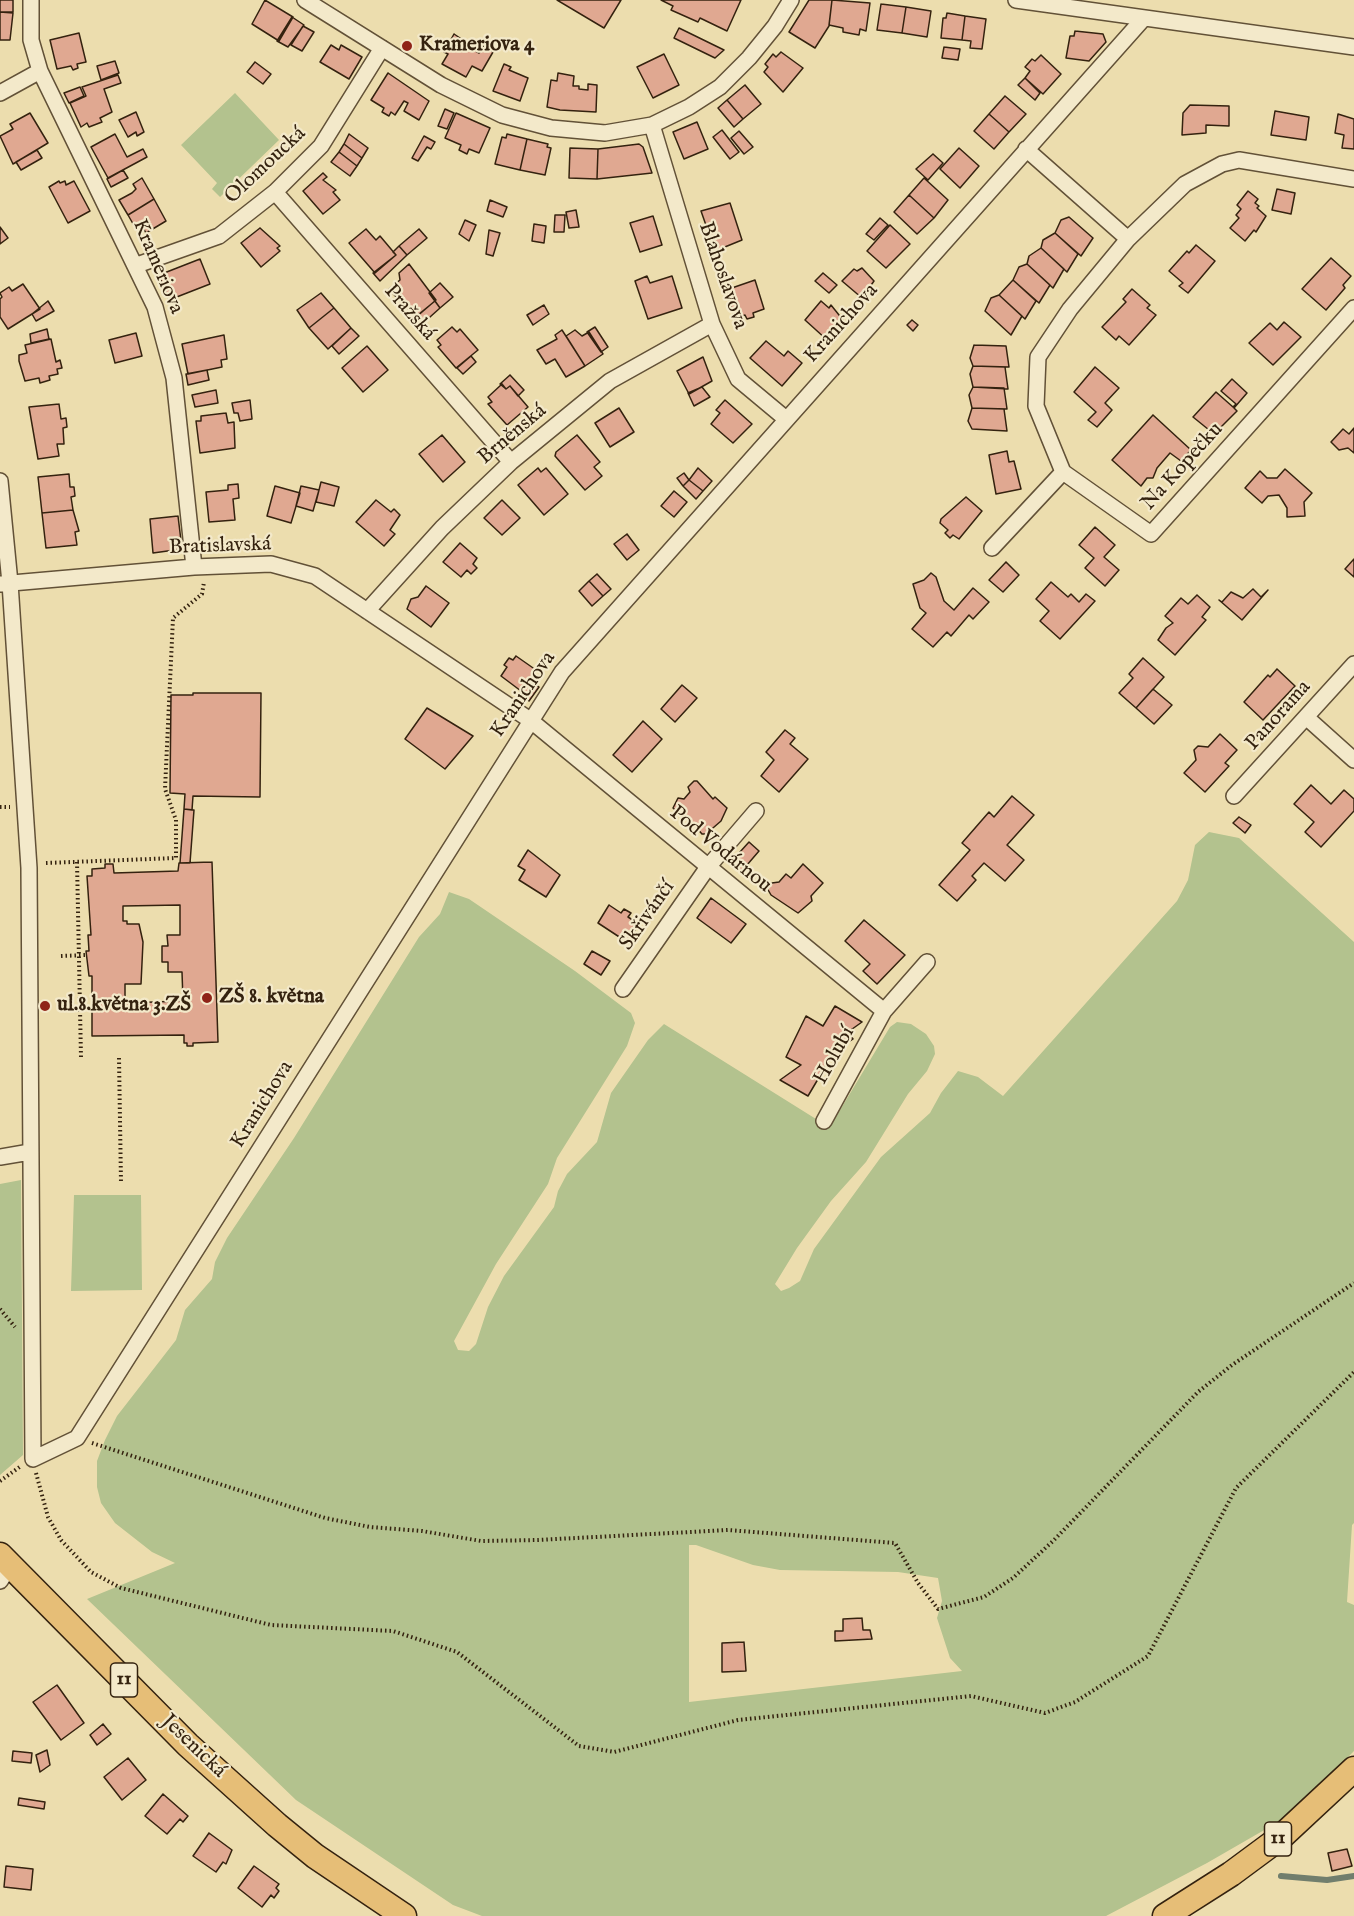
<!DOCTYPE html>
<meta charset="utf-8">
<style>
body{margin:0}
canvas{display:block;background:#ecddae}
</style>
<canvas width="1354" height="1916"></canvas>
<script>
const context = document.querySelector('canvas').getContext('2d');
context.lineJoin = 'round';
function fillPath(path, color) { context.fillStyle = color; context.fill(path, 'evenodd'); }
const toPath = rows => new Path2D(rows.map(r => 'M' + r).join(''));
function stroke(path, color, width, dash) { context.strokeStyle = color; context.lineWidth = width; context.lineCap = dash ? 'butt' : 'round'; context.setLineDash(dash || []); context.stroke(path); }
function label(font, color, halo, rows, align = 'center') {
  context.font = font + ' "IM FELL English",serif'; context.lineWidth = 4.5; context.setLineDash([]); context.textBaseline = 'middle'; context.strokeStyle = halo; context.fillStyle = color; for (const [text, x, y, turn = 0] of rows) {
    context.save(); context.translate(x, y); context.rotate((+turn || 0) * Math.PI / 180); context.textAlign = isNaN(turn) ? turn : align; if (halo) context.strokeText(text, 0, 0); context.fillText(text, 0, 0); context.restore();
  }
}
const green = toPath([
 [235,93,279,140,220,197,212,189,217,183,181,145],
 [1209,832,1239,838,1354,942,1354,1523,1352,1525,1347,1602,1354,1605,1354,1751,1292,1814,1207,1863,1106,1916,482,1916,453,1905,296,1800,87,1599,175,1563,152,1552,115,1523,101,1503,97,1487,97,1461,105,1440,117,1416,176,1340,185,1310,212,1279,215,1262,227,1238,294,1138,419,937,440,914,449,892,469,899,575,971,631,1013,635,1023,627,1046,557,1158,548,1184,496,1264,454,1341,458,1350,469,1351,476,1344,488,1307,504,1276,554,1207,558,1191,567,1174,597,1142,611,1093,648,1040,664,1024,816,1119,831,1125,890,1027,897,1022,911,1024,926,1034,934,1046,935,1054,927,1071,908,1094,866,1162,831,1201,797,1248,775,1284,781,1291,789,1288,800,1281,814,1249,881,1157,930,1113,941,1093,958,1071,978,1077,1003,1096,1177,901,1188,880,1195,845],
 [689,1545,696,1545,753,1565,780,1570,898,1572,938,1578,942,1601,937,1618,950,1658,962,1671,689,1702],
 [21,1180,23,1455,0,1475,0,1184],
 [74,1195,141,1195,142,1290,71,1291]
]);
const stream = toPath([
 [1281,1876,1327,1880,1354,1876]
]);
const building = toPath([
 [0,0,13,0,13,12,0,12,0,0],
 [265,0,293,17,279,41,252,24,265,0],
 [557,0,621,0,604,28,557,0],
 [661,0,741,0,727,31,700,18,698,22,671,10,673,6,661,0],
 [809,0,832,0,829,26,815,48,789,32,809,0],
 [832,0,870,3,866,31,860,29,859,35,843,32,843,28,829,25,832,0],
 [881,4,906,7,902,33,877,30,881,4],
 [906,7,931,11,927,37,902,33,906,7],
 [0,12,13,13,10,40,0,40,0,12],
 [947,13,965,16,962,40,941,38,943,18,946,18,947,13],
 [965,16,986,19,982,49,970,48,971,41,962,40,965,16],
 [292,17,304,25,288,47,277,41,292,17],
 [303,26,314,32,302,51,291,45,303,26],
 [679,28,724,50,715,58,674,38,679,28],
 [1075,31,1103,34,1106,42,1089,61,1066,58,1070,36,1074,36,1075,31],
 [79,33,86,62,77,64,78,68,73,70,71,66,57,69,50,40,79,33],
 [454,34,460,38,458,41,479,53,484,46,493,52,482,71,472,66,466,77,442,64,448,54,444,52,454,34],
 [331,45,339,50,341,45,362,57,349,79,320,62,331,45],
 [944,47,960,49,958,60,942,58,944,47],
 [781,52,803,68,783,92,764,72,768,67,765,64,773,54,776,57,781,52],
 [664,54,679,85,653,98,637,67,664,54],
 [1041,55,1061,74,1043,94,1025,78,1030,71,1025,67,1032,59,1035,61,1041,55],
 [115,61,119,73,101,80,97,66,115,61],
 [255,62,271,74,263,84,247,72,255,62],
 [504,64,511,67,509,70,528,78,520,101,493,91,504,64],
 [388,73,429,101,419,120,404,111,408,103,404,101,395,115,391,112,389,116,382,112,384,108,371,100,388,73],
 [558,73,574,76,573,86,579,86,579,89,588,90,588,84,597,85,596,112,560,110,547,107,551,80,557,81,558,73],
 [118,75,121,83,104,89,112,112,100,118,102,122,89,127,87,123,81,127,70,103,86,96,82,87,118,75],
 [1025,78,1040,93,1035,100,1018,85,1025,78],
 [745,85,761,104,743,119,727,100,745,85],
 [80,87,84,96,69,103,64,93,80,87],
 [1005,96,1026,114,1009,132,989,114,1005,96],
 [727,100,743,119,734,127,718,108,727,100],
 [1190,105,1229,106,1229,126,1206,125,1206,133,1182,135,1183,113,1190,105],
 [445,109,454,113,447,129,438,126,445,109],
 [1275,111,1309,117,1306,140,1271,135,1275,111],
 [136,112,144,132,137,136,136,132,128,137,119,120,136,112],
 [30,113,48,143,13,164,0,136,13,129,10,124,30,113],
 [456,113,490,128,479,153,469,149,467,154,459,150,461,145,445,138,456,113],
 [989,114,1009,132,994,149,974,131,989,114],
 [1338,114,1354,119,1354,149,1342,148,1344,135,1335,133,1338,114],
 [697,122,708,149,684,159,673,132,697,122],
 [722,130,739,152,730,159,713,137,722,130],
 [739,131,753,147,744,154,731,138,739,131],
 [115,134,127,157,143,149,147,157,108,178,91,147,115,134],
 [349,134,368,148,362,158,344,144,349,134],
 [507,134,527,139,520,170,495,164,502,137,506,138,507,134],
 [424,136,435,142,431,149,427,147,418,161,412,158,424,136],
 [527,139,548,144,547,147,551,148,545,175,520,170,527,139],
 [344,144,362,158,357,166,339,152,344,144],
 [639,144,643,147,652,173,597,179,598,149,639,144],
 [570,148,598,149,597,179,569,178,570,148],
 [959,148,979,166,960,188,940,169,959,148],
 [37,150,42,158,21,170,16,162,37,150],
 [339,152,357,166,350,176,331,162,339,152],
 [933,154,943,163,928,180,916,169,933,154],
 [123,170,128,178,111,187,107,179,123,170],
 [323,173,327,177,323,180,336,190,333,192,340,200,323,214,303,191,323,173],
 [142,178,154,199,128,215,119,200,132,193,136,189,133,184,142,178],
 [924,178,948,200,934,218,909,195,924,178],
 [59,181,60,183,65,181,66,185,74,181,90,211,68,223,49,187,59,181],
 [1277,189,1295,193,1291,214,1272,210,1277,189],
 [1248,191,1258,199,1255,203,1259,206,1257,208,1266,216,1256,232,1254,230,1245,241,1230,228,1239,218,1236,215,1241,209,1237,205,1248,191],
 [909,195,934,218,917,234,894,212,909,195],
 [154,199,166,221,146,233,142,226,136,229,128,215,154,199],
 [490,200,507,207,503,217,487,211,490,200],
 [730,203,742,240,715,251,701,211,730,203],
 [576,210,579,227,569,228,566,212,576,210],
 [555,215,565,215,564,232,554,232,555,215],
 [653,216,662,245,640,252,630,223,653,216],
 [1069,217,1093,238,1081,256,1055,233,1061,220,1069,217],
 [880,218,888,225,874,240,866,234,880,218],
 [465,220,476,225,469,241,459,234,465,220],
 [534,224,546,226,544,243,532,241,534,224],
 [890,225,910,244,886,268,867,251,890,225],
 [0,227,8,238,0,244,0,227],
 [260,228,280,246,277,248,280,251,261,267,241,243,260,228],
 [366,229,376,240,380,236,396,255,375,273,349,243,366,229],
 [419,229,427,238,407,255,399,246,419,229],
 [489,230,500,233,493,256,486,254,489,230],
 [1055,233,1078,254,1067,272,1041,248,1043,240,1055,233],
 [1196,245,1215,261,1188,293,1179,286,1183,283,1169,271,1187,251,1189,253,1196,245],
 [399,246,407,255,380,281,373,273,396,255,393,252,399,246],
 [1041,248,1064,269,1053,288,1027,264,1029,256,1041,248],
 [1331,258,1351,276,1343,285,1345,288,1326,310,1302,289,1331,258],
 [200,259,210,284,169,300,159,275,200,259],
 [409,264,436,300,415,318,389,289,400,280,399,273,409,264],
 [1027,264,1050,285,1039,303,1013,280,1019,267,1027,264],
 [862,268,874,281,862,298,842,281,854,269,857,271,862,268],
 [823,273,837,285,829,293,815,281,823,273],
 [647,276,650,283,672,276,682,308,648,319,635,281,647,276],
 [755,280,764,309,753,313,754,317,747,319,745,315,735,319,726,290,755,280],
 [1013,280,1036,301,1025,319,999,295,1013,280],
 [440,283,453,297,440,308,429,293,440,283],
 [23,284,40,309,8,329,0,317,0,299,2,297,0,293,9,287,12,291,23,284],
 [1132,289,1150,305,1147,308,1156,315,1129,345,1119,336,1116,340,1102,327,1126,302,1123,299,1132,289],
 [321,293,334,308,309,328,297,310,321,293],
 [999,295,1022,316,1011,335,985,311,991,298,999,295],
 [48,301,54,311,36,321,32,314,48,301],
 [435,301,440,308,420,326,413,319,435,301],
 [821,301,829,308,831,305,843,320,826,339,805,320,821,301],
 [544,305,549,314,533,325,527,315,544,305],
 [334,308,351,328,328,349,309,328,334,308],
 [912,320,918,325,913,331,907,325,912,320],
 [1284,322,1301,337,1273,365,1249,343,1270,323,1277,330,1284,322],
 [452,327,457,332,460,329,478,350,456,368,438,347,441,345,437,340,452,327],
 [595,327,608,347,601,352,587,332,595,327],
 [351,328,359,336,339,354,332,346,351,328],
 [47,329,49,339,31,343,30,334,47,329],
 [562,330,585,366,566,377,555,359,546,364,537,350,557,339,555,335,562,330],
 [575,330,582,336,589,332,603,354,585,366,566,336,575,330],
 [136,333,142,356,115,363,109,340,136,333],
 [224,335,227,359,221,360,222,367,188,374,182,344,224,335],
 [51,339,56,362,60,360,62,368,57,369,58,374,49,376,50,380,40,383,39,378,25,381,19,361,19,355,27,353,25,345,51,339],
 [766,341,784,356,788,351,802,363,782,386,750,358,766,341],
 [974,345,1006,346,1009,367,973,366,970,358,974,345],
 [367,346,388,370,363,392,342,368,367,346],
 [471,356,476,362,463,374,457,368,471,356],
 [703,357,712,381,689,394,677,371,703,357],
 [973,366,1005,367,1008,389,973,387,970,374,973,366],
 [1095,367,1119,388,1105,403,1112,410,1097,427,1088,420,1096,412,1074,392,1095,367],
 [207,370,209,380,188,385,186,374,207,370],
 [510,375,524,390,518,396,510,386,506,389,500,384,510,375],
 [1232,379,1247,393,1234,408,1237,411,1214,434,1193,417,1216,392,1233,407,1236,404,1221,391,1232,379],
 [502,384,506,389,510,386,528,407,507,425,488,404,492,402,488,397,502,384],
 [702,387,710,397,694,406,688,393,702,387],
 [973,387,1004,388,1007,409,972,408,969,395,973,387],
 [216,390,218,403,195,407,192,395,216,390],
 [250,400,252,419,240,421,238,413,234,413,232,403,250,400],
 [725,400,752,424,733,443,711,424,720,413,716,410,725,400],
 [59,404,61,419,66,418,67,427,63,428,64,444,57,444,59,456,38,459,29,407,59,404],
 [619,408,634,432,610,447,595,423,619,408],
 [972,408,1004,409,1007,431,972,429,968,421,972,408],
 [226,413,228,423,234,422,235,448,200,453,196,421,201,421,201,416,226,413],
 [1153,415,1191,450,1181,461,1170,453,1157,468,1153,478,1147,478,1141,486,1112,460,1153,415],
 [1354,428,1354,453,1348,448,1339,450,1331,442,1343,429,1349,434,1354,428],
 [442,435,465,462,443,482,419,454,442,435],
 [577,435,600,462,594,467,602,476,585,490,555,456,556,452,577,435],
 [1007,451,1009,462,1014,461,1021,489,996,494,989,455,1007,451],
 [538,468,541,472,546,468,568,494,544,515,518,485,538,468],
 [698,468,712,481,703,491,689,480,698,468],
 [1285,469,1312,493,1304,502,1305,516,1287,517,1287,508,1279,495,1268,496,1262,503,1245,488,1260,471,1267,478,1277,478,1285,469],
 [684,473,689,480,683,486,677,478,684,473],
 [69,474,70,487,74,487,75,496,71,497,73,510,42,513,38,477,69,474],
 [689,480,703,491,696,499,683,486,689,480],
 [321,482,339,487,334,506,316,502,321,482],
 [238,484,239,498,233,499,235,520,209,522,206,492,228,490,228,485,238,484],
 [275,486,300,493,291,523,267,516,275,486],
 [301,486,319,490,313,511,296,506,301,486],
 [674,491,687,502,674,517,661,506,674,491],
 [966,497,982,511,959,539,953,535,950,538,945,533,948,530,940,523,941,519,966,497],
 [376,500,391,512,394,509,400,515,390,530,395,534,384,546,356,522,376,500],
 [502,500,520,518,502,535,484,518,502,500],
 [73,510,79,531,75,532,77,545,46,548,42,513,73,510],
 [178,516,182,549,153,553,150,519,178,516],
 [1095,527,1115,545,1104,557,1119,570,1105,586,1085,568,1094,558,1079,545,1095,527],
 [627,534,639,550,627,560,614,544,627,534],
 [460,543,477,558,473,564,477,568,471,574,467,570,461,577,443,562,460,543],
 [1354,559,1354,577,1345,569,1354,559],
 [1006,562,1019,575,1003,592,989,580,1006,562],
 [931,573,936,577,944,601,954,610,973,588,989,602,973,619,969,615,951,636,947,632,933,647,912,629,926,613,920,608,913,584,924,580,931,573],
 [597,574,611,589,603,596,589,581,597,574],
 [589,581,603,596,592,606,579,591,589,581],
 [1051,582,1068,597,1071,594,1079,602,1086,594,1095,601,1060,639,1040,621,1049,611,1036,599,1051,582],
 [426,586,449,603,431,627,407,609,411,599,418,597,426,586],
 [1253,589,1261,597,1268,590,1242,620,1219,600,1222,602,1231,592,1243,598,1253,589],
 [1197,595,1210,607,1202,617,1206,620,1175,655,1158,640,1166,628,1173,623,1165,616,1181,598,1188,604,1197,595],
 [516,656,536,670,529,680,539,687,529,701,519,694,521,691,501,676,507,667,504,665,509,658,513,660,516,656],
 [1143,658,1164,677,1136,708,1119,693,1133,678,1129,674,1143,658],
 [1277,669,1295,686,1263,720,1244,702,1268,675,1270,677,1277,669],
 [682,685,697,698,675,722,661,709,682,685],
 [1153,689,1172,705,1154,724,1136,708,1153,689],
 [193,693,261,693,260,797,193,796,192,810,184,809,185,794,170,793,171,695,193,695,193,693],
 [427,708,473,736,445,769,405,739,427,708],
 [643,721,662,739,632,772,613,755,643,721],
 [785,730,795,738,790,744,808,759,779,792,761,776,774,760,766,752,785,730],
 [1220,734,1237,750,1225,763,1229,766,1205,792,1184,773,1196,760,1194,750,1198,746,1208,747,1220,734],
 [694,781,697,781,713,799,715,797,727,808,721,821,706,834,702,834,687,817,685,819,673,808,678,798,684,799,690,792,688,787,694,781],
 [1311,785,1331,804,1344,790,1354,799,1354,811,1321,847,1305,832,1314,822,1294,804,1311,785],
 [1012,796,1034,815,1007,845,1024,860,1005,881,984,863,972,876,976,880,957,901,939,885,970,850,962,843,989,812,994,817,1012,796],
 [184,809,194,810,190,863,180,863,184,809],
 [1239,817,1251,825,1245,833,1233,823,1239,817],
 [749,842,759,851,741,872,730,863,749,842],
 [528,850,560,875,546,897,519,880,525,870,518,866,528,850],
 [212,862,218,1042,193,1043,193,1046,187,1046,187,1043,184,1043,184,1035,92,1036,92,976,89,976,86,951,89,951,88,935,91,935,87,876,92,876,92,869,105,868,105,864,113,864,114,873,178,871,179,863,212,862],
 [180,905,180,935,167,935,168,946,162,946,162,962,168,962,168,972,182,972,183,1001,125,1003,125,984,141,984,143,942,139,924,127,924,127,921,123,921,123,906,180,905],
 [803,864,823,883,811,896,812,901,798,913,771,895,767,888,772,883,779,882,786,874,791,878,803,864],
 [711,898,746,924,731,943,697,918,711,898],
 [609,905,621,913,624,909,631,913,628,917,639,924,627,942,598,923,609,905],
 [864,920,905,955,877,984,863,971,870,964,845,941,864,920],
 [592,951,610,961,601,975,584,964,592,951],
 [835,1006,862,1022,848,1032,853,1039,834,1052,808,1096,780,1080,801,1065,786,1057,806,1016,823,1026,835,1006],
 [862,1618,863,1630,870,1630,872,1639,835,1641,835,1631,843,1631,843,1619,862,1618],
 [744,1642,746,1671,722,1672,722,1643,744,1642],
 [57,1685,84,1723,61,1740,33,1702,57,1685],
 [103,1724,111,1734,97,1745,90,1735,103,1724],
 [47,1750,50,1765,40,1772,36,1755,47,1750],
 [13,1751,32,1753,31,1763,12,1761,13,1751],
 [128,1758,146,1780,122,1800,104,1777,128,1758],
 [163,1794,188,1816,183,1822,180,1819,167,1834,145,1816,163,1794],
 [19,1798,45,1802,44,1809,18,1805,19,1798],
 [209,1833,232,1850,226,1864,223,1862,216,1872,193,1856,209,1833],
 [1347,1849,1352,1866,1332,1871,1328,1853,1347,1849],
 [6,1866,33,1869,31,1890,4,1887,6,1866],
 [254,1866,279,1884,276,1888,279,1891,274,1898,271,1895,262,1907,238,1888,254,1866]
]);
const path = toPath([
 [0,807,10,807],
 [77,862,81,1058],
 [46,863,176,858,176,820,165,789,173,618,202,594,204,582],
 [61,956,86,955],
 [119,1058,121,1183],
 [0,1309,15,1327],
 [92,1443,325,1518,370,1527,422,1531,481,1541,538,1540,728,1530,895,1543,918,1583,938,1609,984,1597,1013,1578,1053,1541,1198,1392,1232,1365,1354,1283],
 [36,1473,48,1517,61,1540,91,1572,121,1588,271,1625,393,1631,457,1652,579,1746,614,1752,738,1720,971,1696,1045,1713,1075,1702,1148,1656,1236,1488,1354,1372],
 [0,1481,21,1466]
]);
const minor = toPath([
 [31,0,31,40,40,71,155,307,174,378,194,567],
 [305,0,441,85,502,115,551,128,605,133,652,125,689,107,720,87,749,58,775,26,791,0],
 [1016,0,1354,47],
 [0,93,40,71],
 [652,125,712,324,738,379,786,419],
 [1026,149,1128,239],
 [1354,179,1239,160,1222,164,1185,184,1128,239,1070,309,1038,357,1036,406,1063,472,1151,534,1354,308],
 [275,192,511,462],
 [137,265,219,236,275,192,321,146,382,48],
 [0,481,10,583,29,868,33,1459,77,1438,562,672,1144,18],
 [992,548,1063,472],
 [0,584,194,567,271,564,315,576,530,720,884,1011],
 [367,611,442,528,511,462,610,381,712,324],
 [1306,717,1354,760],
 [1234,796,1354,664],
 [623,989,708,867,756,811],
 [824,1121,884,1011,927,962],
 [0,1157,30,1152],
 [0,1581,10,1566]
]);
const primary = toPath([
 [0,1555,188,1745,277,1825,315,1856,404,1916],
 [1165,1916,1231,1874,1281,1837,1354,1769]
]);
const markers = [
 [407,46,6,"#8f2418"],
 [207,998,6,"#8f2418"],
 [45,1006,6,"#8f2418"]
];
const shields = [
 [124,1680,27],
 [1278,1839,27]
];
const shieldNames = [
 ["11",124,1680],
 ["11",1278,1839]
];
const poiNames = [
 ["Krameriova 4",419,46],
 ["ZŠ 8. května",219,998],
 ["ul.8.května 3.ZŠ",57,1006]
];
const streetNames = [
 ["Olomoucká",266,166,-43],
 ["Krameriova",157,267,67],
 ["Blahoslavova",722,276,71],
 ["Pražská",409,313,49],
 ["Kranichova",842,324,-48],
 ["Brněnská",513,435,-40],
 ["Na Kopečku",1183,467,-48],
 ["Bratislavská",220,547,-2],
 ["Kranichova",524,695,-56],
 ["Panorama",1279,716,-48],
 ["Pod Vodárnou",720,850,39],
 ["Skřivánčí",648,916,-55],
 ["Holubí",835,1056,-61],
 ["Kranichova",263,1105,-58],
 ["Jesenická",193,1747,44]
];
fillPath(green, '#b3c28e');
stroke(stream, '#717e6d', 6);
fillPath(building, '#e0a891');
stroke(building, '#34220f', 1.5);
stroke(minor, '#625137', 18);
stroke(primary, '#34220f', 27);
stroke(path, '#34220f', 4, [1.5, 3]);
stroke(minor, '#f3e9ca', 15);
stroke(primary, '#e6be77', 24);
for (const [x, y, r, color] of markers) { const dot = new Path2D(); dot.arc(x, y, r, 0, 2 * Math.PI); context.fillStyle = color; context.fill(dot); stroke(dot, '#f3e9ca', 2); }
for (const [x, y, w] of shields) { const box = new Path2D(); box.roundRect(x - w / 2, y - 17, w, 34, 4.5); context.fillStyle = '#f3e9ca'; context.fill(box); stroke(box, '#34220f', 1.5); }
label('bold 20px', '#34220f', null, shieldNames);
label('bold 21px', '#34220f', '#f3e9ca', poiNames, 'left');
label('21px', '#34220f', '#f3e9ca', streetNames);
</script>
